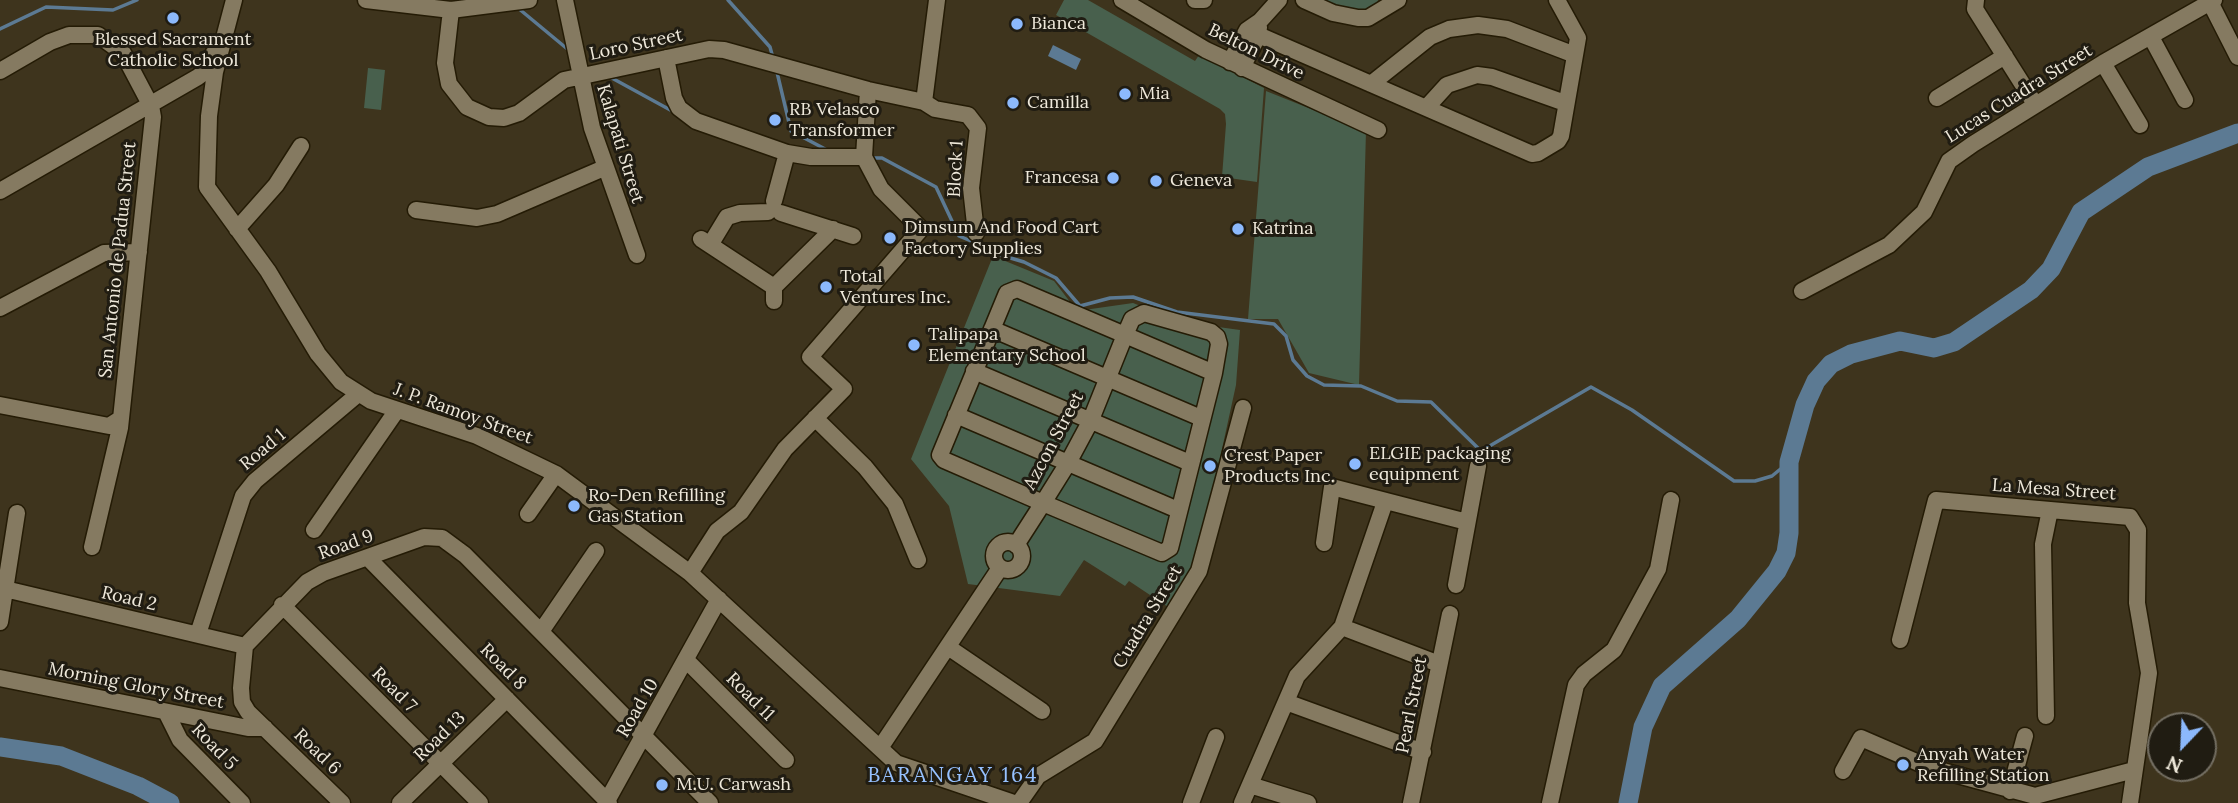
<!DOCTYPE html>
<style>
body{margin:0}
#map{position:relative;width:2238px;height:803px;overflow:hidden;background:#3e341d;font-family:Lora,serif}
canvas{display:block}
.north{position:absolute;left:2147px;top:712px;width:70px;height:70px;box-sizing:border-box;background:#201c12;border:2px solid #736e62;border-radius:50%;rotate:203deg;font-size:19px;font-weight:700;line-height:28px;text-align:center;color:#efe9db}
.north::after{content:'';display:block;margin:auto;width:24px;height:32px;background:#8cb9fc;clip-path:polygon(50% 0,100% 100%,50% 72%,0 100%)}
</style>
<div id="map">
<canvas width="2238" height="803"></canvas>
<div class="north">N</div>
</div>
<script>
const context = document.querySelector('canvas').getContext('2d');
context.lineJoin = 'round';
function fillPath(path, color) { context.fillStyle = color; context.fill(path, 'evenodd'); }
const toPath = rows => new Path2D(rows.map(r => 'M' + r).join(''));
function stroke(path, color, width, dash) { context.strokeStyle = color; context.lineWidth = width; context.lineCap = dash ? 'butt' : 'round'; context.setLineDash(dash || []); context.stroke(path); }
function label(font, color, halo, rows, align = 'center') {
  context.font = font + ' Lora,serif'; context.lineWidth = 6; context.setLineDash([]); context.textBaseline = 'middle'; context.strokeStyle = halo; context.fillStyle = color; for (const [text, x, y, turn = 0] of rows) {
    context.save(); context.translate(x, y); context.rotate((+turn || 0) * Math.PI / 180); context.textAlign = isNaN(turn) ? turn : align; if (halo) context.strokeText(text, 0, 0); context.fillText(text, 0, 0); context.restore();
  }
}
const green = toPath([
 [1064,0,1088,0,1195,61,1199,55,1264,88,1257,182,1222,177,1226,124,1225,114,1220,109,1056,15],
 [1316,0,1378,0,1377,4,1370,11,1358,13],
 [368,68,385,70,381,110,364,108],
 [1266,91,1366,131,1359,385,1309,373,1278,319,1248,319],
 [993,256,1054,281,1077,311,1133,303,1182,322,1240,330,1236,385,1197,563,1171,609,1129,581,1125,586,1084,560,1060,596,968,584,949,506,911,459]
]);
const water = toPath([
 [1053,45,1081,59,1076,70,1048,56]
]);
const stream = toPath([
 [728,0,770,47,773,58],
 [518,8,571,52],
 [0,29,46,7,113,10,137,0],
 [776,68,791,131,827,150],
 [610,77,674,112],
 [872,158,882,158,936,187,959,236,988,248],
 [987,251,1024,262,1056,278,1080,306,1110,298,1133,297,1177,312,1274,324,1286,336,1293,360,1307,376,1324,385,1361,386,1397,401,1431,402,1481,451,1591,387,1632,410,1734,481,1755,481,1772,476,1789,462]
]);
const river = toPath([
 [0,747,61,756,138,786,170,803],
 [1628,803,1643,727,1662,686,1738,619,1777,571,1786,553,1789,533,1789,462,1805,405,1816,381,1831,364,1851,354,1900,341,1934,348,1954,342,2031,290,2051,269,2081,212,2148,167,2238,133]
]);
const minor = toPath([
 [234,0,215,72,209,116,207,187,268,271,318,354,341,382,371,401,477,436,556,474,690,573,896,763,1014,803],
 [366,0,451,10,529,0],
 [565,0,592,128,637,255],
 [1122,0,1206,50,1378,130],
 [1195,0,1204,0],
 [1304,0,1333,13,1358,18,1368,18,1398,0],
 [1976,0,1975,9,2035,104],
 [2210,2,2238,57],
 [451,10,445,63,449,84,467,107,489,117,504,118,519,113,564,80,709,49,724,50,868,90,924,102,935,109,968,115,978,128,971,188,976,233],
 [1247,30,1532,154,1538,153,1558,141,1561,136,1578,38,1557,0],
 [2151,37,2185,100],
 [666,58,674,98,679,108,696,121,787,153,811,157,864,157],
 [1230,62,1247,30,1260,21,1279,0],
 [2103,63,2140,125],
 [1242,68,1258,36,1259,27],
 [0,71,50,42,69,35,98,35,123,53,151,106,153,117,120,428,92,547],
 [1371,84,1430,37,1449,29,1478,25,1507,29,1575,55],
 [1937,98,2005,56],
 [924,102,937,0],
 [1427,107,1447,85,1477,75,1492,77,1565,103],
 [0,191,198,77,208,69,213,54],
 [774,201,787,153],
 [416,210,477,218,497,214,604,168],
 [781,213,853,236],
 [237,229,276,185,301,146],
 [701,239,774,287],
 [710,245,727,217,740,213,768,212],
 [1802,291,1889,245,1924,212,1949,161,1973,144,2103,63,2214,0],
 [774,301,774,287,833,229],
 [0,308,104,253,139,252],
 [992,329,1201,418],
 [974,371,1190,463],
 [0,405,109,426,120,419],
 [956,415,1178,510],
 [815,418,865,467,895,504,918,560],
 [528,514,556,474],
 [314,530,397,410],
 '994 556a14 14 0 1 1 28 0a14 14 0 1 1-28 0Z',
 [1324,543,1332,487,1467,522],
 [1016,545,1043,503,1068,463,1090,422,1125,335,1132,319,1144,313,1211,332,1217,337,1219,344,1214,373,1170,548,1162,553,1043,503,944,460,940,455,1007,293,1017,289,1125,335,1214,373],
 [369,559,609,803],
 [690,573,717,531,741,512,785,449,844,389,810,357,921,229,881,189,864,157,868,90],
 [1456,585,1478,466],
 [5,589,245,646],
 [282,605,480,803],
 [0,622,17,513],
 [1342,627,1439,664],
 [542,630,596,551],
 [198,634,243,496,255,481,357,395],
 [1900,640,1936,500,2130,517,2138,530,2137,603,2149,673,2130,803],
 [948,647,1042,711],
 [687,661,786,760],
 [0,678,248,728,265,728],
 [1286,702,1423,752],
 [166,712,180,740,242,803],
 [2046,716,2043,544,2050,510],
 [880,748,1000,568],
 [1843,771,1861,738,1928,767,2035,796,2134,770],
 [1250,785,1308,803],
 [2010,791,2025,736],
 [607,801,719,599],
 [342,803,248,712,242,702,241,688,245,646,307,582,323,573,424,537,442,538,465,555,710,803],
 [400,803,507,699],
 [1019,803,1038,776,1095,741,1199,571,1243,408],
 [1191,803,1216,737],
 [1242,803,1297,676,1342,627,1385,502],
 [1411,803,1450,614],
 [1550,803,1576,685,1584,674,1614,650,1658,569,1671,500]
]);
const markers = [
 [173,18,7,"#8cb9fc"],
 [1017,24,7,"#8cb9fc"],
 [1125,94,7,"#8cb9fc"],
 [1013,103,7,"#8cb9fc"],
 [775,120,7,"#8cb9fc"],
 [1113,178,7,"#8cb9fc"],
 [1156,181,7,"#8cb9fc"],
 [1238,229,7,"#8cb9fc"],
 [890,238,7,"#8cb9fc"],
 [826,287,7,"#8cb9fc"],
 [914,345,7,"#8cb9fc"],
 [1355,464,7,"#8cb9fc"],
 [1210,466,7,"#8cb9fc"],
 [574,506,7,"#8cb9fc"],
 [1903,765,7,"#8cb9fc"],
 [662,785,7,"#8cb9fc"]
];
const poiNames = [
 ["Bianca",1031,24],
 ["Blessed Sacrament",173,40,"center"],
 ["Catholic School",173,61,"center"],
 ["Mia",1139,94],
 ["Camilla",1027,103],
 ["RB Velasco",789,110],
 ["Transformer",789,131],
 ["Francesa",1099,178,"right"],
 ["Geneva",1170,181],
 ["Dimsum And Food Cart",904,228],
 ["Factory Supplies",904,249],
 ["Katrina",1252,229],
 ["Total",840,277],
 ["Ventures Inc.",840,298],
 ["Talipapa",928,335],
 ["Elementary School",928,356],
 ["ELGIE packaging",1369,454],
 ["equipment",1369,475],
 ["Crest Paper",1224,456],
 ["Products Inc.",1224,477],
 ["Ro-Den Refilling",588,496],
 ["Gas Station",588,517],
 ["Anyah Water",1917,755],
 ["Refilling Station",1917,776],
 ["M.U. Carwash",676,785]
];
const streetNames = [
 ["Loro Street",636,45,-12],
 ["Belton Drive",1256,52,26],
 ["Lucas Cuadra Street",2019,94,-32],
 ["Kalapati Street",620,144,73],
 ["Block 1",956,169,-87],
 ["San Antonio de Padua Street",118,260,-84],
 ["J. P. Ramoy Street",463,414,20],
 ["Azcon Street",1054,441,-62],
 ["Road 1",263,450,-40],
 ["La Mesa Street",2054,490,4],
 ["Road 9",346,545,-20],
 ["Road 2",129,599,13],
 ["Cuadra Street",1148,617,-59],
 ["Road 8",503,667,45],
 ["Morning Glory Street",136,686,11],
 ["Road 7",394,690,45],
 ["Road 11",750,697,45],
 ["Pearl Street",1412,705,-79],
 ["Road 10",638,708,-60],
 ["Road 13",440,737,-44],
 ["Road 5",214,747,46],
 ["Road 6",317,752,44]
];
const quarterNames = [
 ["BARANGAY 164",953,776]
];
fillPath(green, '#48604d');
fillPath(water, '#5c7a93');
stroke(stream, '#5c7a93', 3.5);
stroke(river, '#5c7a93', 19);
stroke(minor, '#241b05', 19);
stroke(minor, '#857a61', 16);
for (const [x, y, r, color] of markers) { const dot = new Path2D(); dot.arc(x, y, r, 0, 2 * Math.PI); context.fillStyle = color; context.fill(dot); stroke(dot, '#201c12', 2.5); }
label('18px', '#efe9db', '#201c12', poiNames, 'left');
label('18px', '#efe9db', '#201c12', streetNames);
context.letterSpacing = '2px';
label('21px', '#96c1ff', '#201c12', quarterNames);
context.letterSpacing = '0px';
</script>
